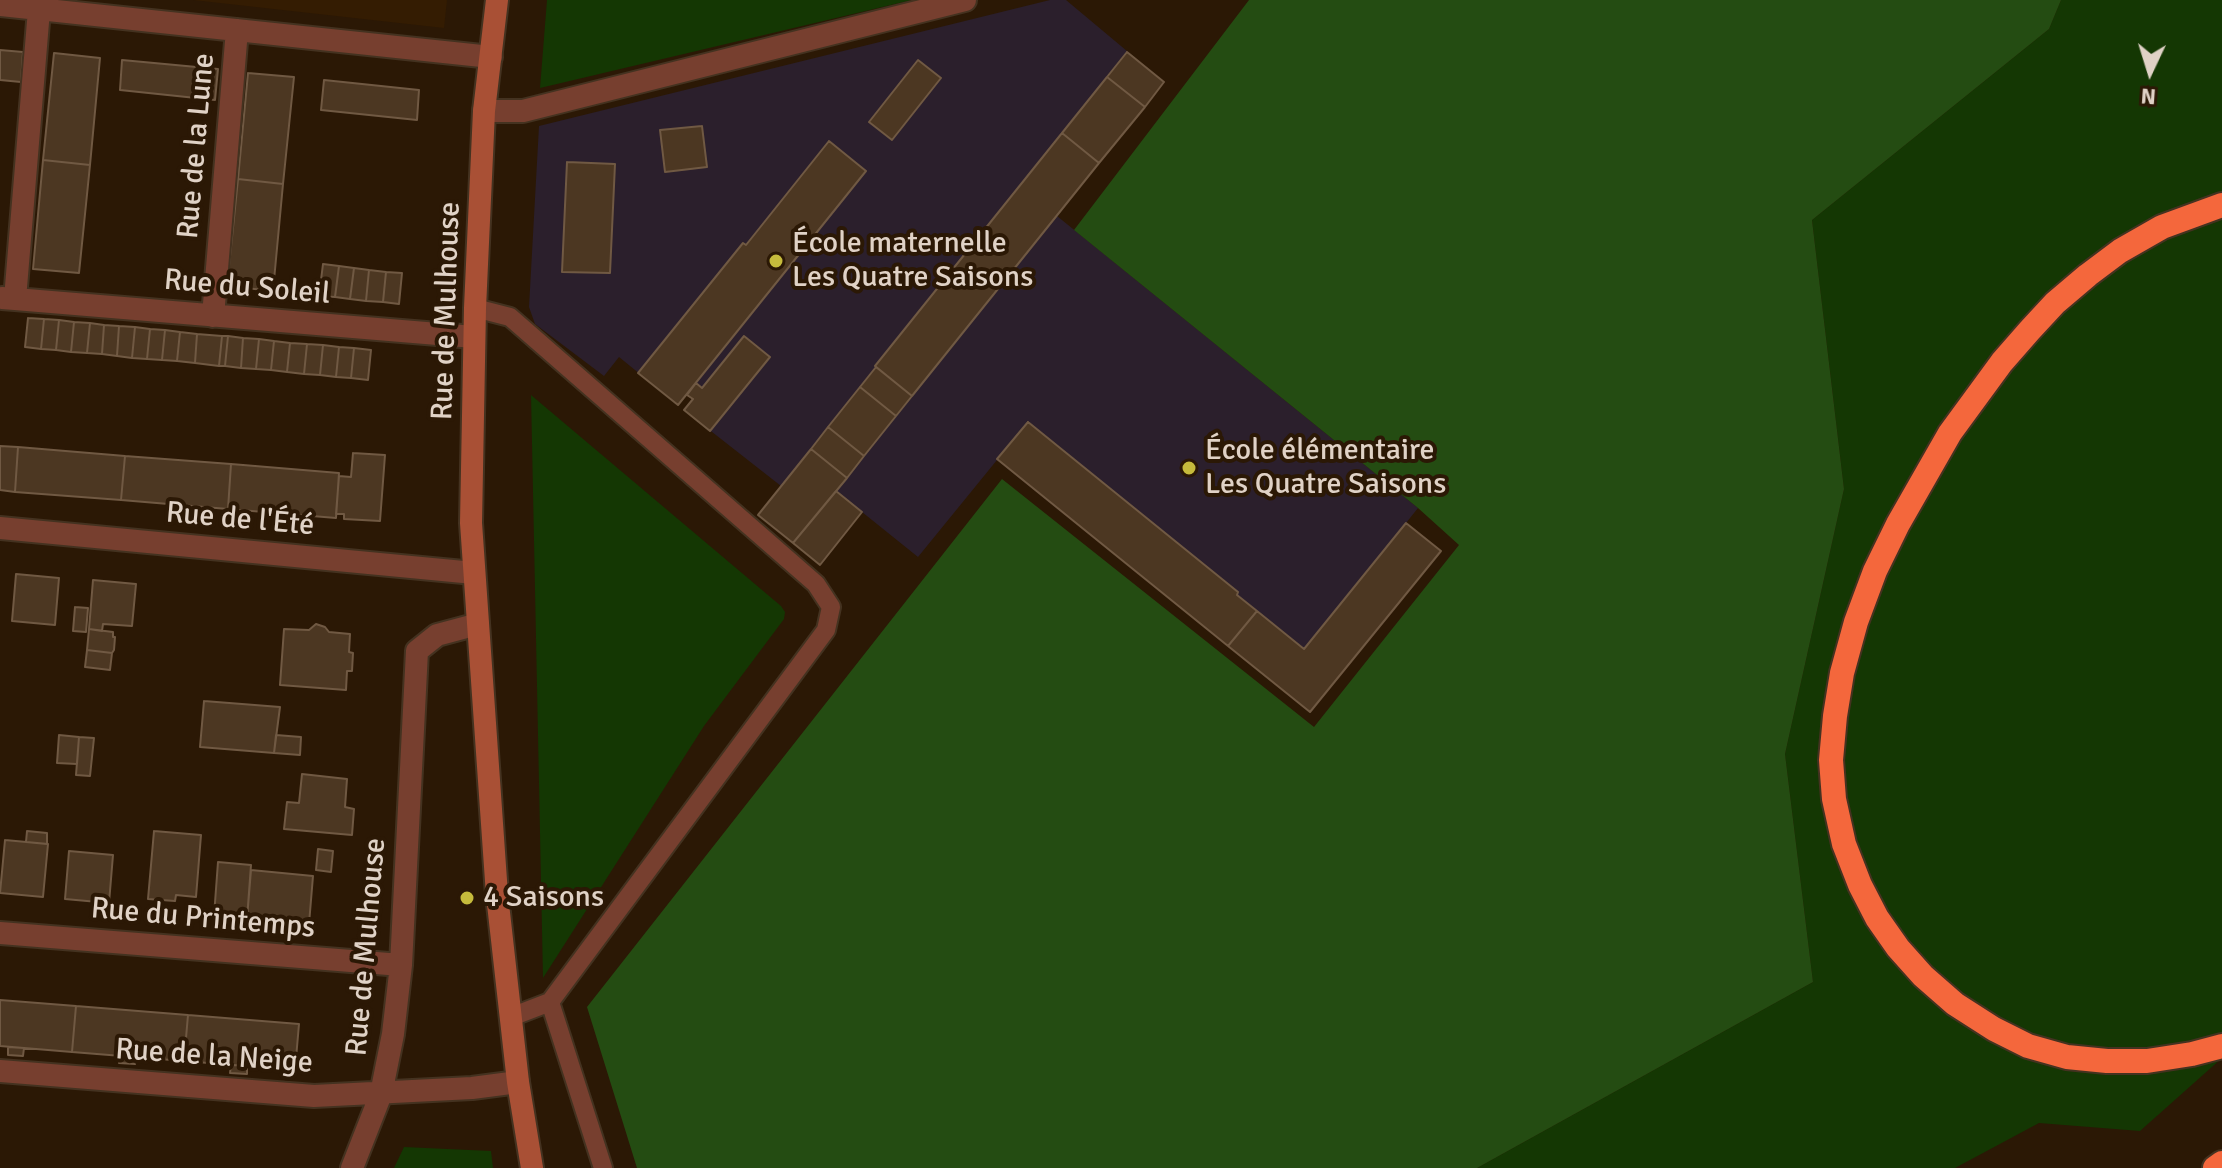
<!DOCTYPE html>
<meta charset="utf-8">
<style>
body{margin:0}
#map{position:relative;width:2222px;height:1168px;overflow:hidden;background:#2b1805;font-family:Signika,sans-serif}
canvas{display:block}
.north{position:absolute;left:2110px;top:32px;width:80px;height:80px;-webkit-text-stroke:6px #2b1805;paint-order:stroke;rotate:184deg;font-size:22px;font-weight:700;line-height:32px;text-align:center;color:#e0d2c6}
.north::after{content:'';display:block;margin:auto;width:28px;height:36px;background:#e0d2c6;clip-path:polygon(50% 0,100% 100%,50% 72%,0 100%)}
</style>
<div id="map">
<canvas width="2222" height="1168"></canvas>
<div class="north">N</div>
</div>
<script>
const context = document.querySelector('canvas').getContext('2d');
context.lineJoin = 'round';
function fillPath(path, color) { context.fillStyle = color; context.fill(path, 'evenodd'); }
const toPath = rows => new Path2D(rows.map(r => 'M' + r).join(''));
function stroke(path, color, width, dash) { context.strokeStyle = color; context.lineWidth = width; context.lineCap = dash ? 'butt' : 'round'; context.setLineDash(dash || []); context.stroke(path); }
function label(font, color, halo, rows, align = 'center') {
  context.font = font + ' Signika,sans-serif'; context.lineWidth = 8; context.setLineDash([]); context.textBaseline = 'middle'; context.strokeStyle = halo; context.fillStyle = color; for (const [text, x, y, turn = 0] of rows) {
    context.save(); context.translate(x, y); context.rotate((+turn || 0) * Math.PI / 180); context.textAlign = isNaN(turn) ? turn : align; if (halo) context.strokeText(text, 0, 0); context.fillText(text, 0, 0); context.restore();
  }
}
const built = toPath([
 [193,0,447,0,444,28]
]);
const education = toPath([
 [1050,0,1066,0,1164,82,1057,216,1418,508,1406,523,1441,551,1310,712,997,460,918,557,862,512,820,565,758,515,781,486,684,410,693,399,687,395,678,405,619,357,604,376,535,324,529,307,539,126]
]);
const green = toPath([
 [547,0,912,0,540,88],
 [2061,0,2222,0,2222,1058,2140,1131,2039,1123,1955,1168,1477,1168,1813,982,1785,754,1844,489,1812,220,2049,29],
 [531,395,781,606,785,612,784,619,704,726,543,978],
 [404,1147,491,1151,493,1168,394,1168]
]);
const forest = toPath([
 [1249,0,2061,0,2049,29,1812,220,1844,489,1785,754,1813,982,1477,1168,637,1168,587,1007,1002,479,1314,727,1459,545,1418,508,1074,230]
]);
const building = toPath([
 [0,50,23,52,21,82,0,80,0,50],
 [1127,52,1164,82,1145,107,1107,77,1127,52],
 [54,53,100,58,90,165,43,160,54,53],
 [122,60,218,69,215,100,120,90,122,60],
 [918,60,941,78,892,140,869,122,918,60],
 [248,73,294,77,283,184,238,179,248,73],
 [1107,77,1145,107,1099,163,1062,133,1107,77],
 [324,80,419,90,417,120,321,110,324,80],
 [702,126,707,167,665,172,660,130,702,126],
 [1062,133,1099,163,912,396,875,366,1062,133],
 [829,141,866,171,678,405,638,373,743,243,746,245,829,141],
 [43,160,90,165,79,273,33,269,43,160],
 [567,162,615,164,610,273,562,272,567,162],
 [238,179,283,184,273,291,227,286,238,179],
 [323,264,339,266,335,297,319,296,323,264],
 [339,266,354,268,350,299,335,297,339,266],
 [354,268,369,270,366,301,350,299,354,268],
 [369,270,386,272,383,302,366,301,369,270],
 [386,272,402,273,399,304,383,302,386,272],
 [28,318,44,319,41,349,25,347,28,318],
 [44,319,59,320,56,350,41,349,44,319],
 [59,320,74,322,71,352,56,350,59,320],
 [74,322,90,323,87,353,71,352,74,322],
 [90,323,104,325,102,354,87,353,90,323],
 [104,325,119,326,117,356,102,354,104,325],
 [119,326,135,327,132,358,117,356,119,326],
 [135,327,150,329,147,359,132,358,135,327],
 [150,329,165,330,162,360,147,359,150,329],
 [165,330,180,332,177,361,162,360,165,330],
 [180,332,197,334,195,363,177,361,180,332],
 [197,334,222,336,219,366,195,363,197,334],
 [222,336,228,336,225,366,219,366,222,336],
 [228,336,243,338,241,368,225,366,228,336],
 [744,336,770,357,710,431,684,410,693,399,687,395,696,383,702,388,744,336],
 [243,338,259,339,256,369,241,368,243,338],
 [259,339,274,341,271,370,256,369,259,339],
 [274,341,290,343,287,372,271,370,274,341],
 [290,343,307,344,304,374,287,372,290,343],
 [307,344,323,345,320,375,304,374,307,344],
 [323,345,339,347,336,377,320,375,323,345],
 [339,347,354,348,351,378,336,377,339,347],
 [354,348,371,350,368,380,351,378,354,348],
 [876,367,912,396,896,416,860,387,876,367],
 [860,387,896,416,864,456,828,427,860,387],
 [1028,422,1238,592,1237,595,1257,611,1228,646,997,459,1028,422],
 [828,427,864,456,847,478,811,449,828,427],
 [0,446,18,447,15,492,0,490,0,446],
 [18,447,125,456,121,500,15,492,18,447],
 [811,449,847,478,793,543,758,515,811,449],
 [353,453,385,455,380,521,344,519,344,514,336,514,339,476,351,477,353,453],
 [125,456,231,464,228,509,121,500,125,456],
 [231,464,339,473,336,518,228,509,231,464],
 [836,491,862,512,820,565,793,543,836,491],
 [1406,523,1441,551,1310,712,1228,646,1257,611,1304,649,1406,523],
 [16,574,59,578,55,625,12,621,16,574],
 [93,580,136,584,132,626,103,624,102,631,89,629,93,580],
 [75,607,88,608,86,632,73,631,75,607],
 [316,624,325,627,329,632,350,634,349,652,353,653,352,671,347,671,346,690,280,685,284,629,309,630,316,624],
 [89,629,113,632,113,637,115,637,114,650,112,653,87,650,89,629],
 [87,650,112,653,110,670,85,667,87,650],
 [204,701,280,707,274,753,200,747,204,701],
 [59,735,79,737,77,764,57,763,59,735],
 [276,735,301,737,300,755,274,753,276,735],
 [79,737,94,738,90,776,76,775,79,737],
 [302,774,347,779,345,807,354,809,352,835,284,829,287,802,299,803,302,774],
 [27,831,47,833,47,844,26,842,27,831],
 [154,831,201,835,196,897,176,895,175,901,148,899,154,831],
 [5,840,48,844,43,897,0,893,5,840],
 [318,849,333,851,331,872,316,870,318,849],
 [69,851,113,855,109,903,65,899,69,851],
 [218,862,251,865,247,919,214,916,218,862],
 [251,870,313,876,309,924,247,919,251,870],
 [0,1000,76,1006,72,1052,0,1046,0,1000],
 [76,1006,188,1015,184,1061,72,1052,76,1006],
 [188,1015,299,1024,295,1070,184,1061,188,1015],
 [8,1047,24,1048,23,1056,8,1055,8,1047],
 [120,1056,136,1057,135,1064,119,1063,120,1056],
 [231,1065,247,1066,247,1074,230,1073,231,1065]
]);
const service = toPath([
 [475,308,510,317,816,584,831,607,826,630,550,1002,511,1017],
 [550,1002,603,1168]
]);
const minor = toPath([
 [0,5,491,57],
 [484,111,523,111,965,0],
 [2,298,15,299,39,10],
 [15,299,474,337],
 [213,316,237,30],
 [0,528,474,573],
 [0,933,401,965],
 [0,1071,314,1096,472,1088,518,1082],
 [352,1168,381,1094,393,1034,401,965,417,651,437,635,478,624]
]);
const secondary = toPath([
 [497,0,484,111,475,308,471,523,497,895,518,1082,532,1168]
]);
const motorway = toPath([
 [2222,205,2162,227,2120,251,2088,275,2055,303,2030,330,2002,362,1950,433,1898,524,1875,571,1856,622,1842,673,1835,716,1831,760,1834,799,1844,844,1860,885,1877,918,1898,948,1923,976,1955,1004,1994,1029,2028,1046,2067,1057,2107,1061,2147,1061,2192,1054,2222,1046],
 [2215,1168,2222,1163]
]);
const markers = [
 [776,261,8,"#c6bb3c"],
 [1189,468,8,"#c6bb3c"],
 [467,898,8,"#c6bb3c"]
];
const streetNames = [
 ["Rue de la Lune",197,146,-85],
 ["Rue du Soleil",247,288,5],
 ["Rue de Mulhouse",447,311,-88],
 ["Rue de l'Été",240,520,5],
 ["Rue du Printemps",203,919,5],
 ["Rue de Mulhouse",367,947,-85],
 ["Rue de la Neige",214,1057,4]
];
const poiNames = [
 ["École maternelle",792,244],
 ["Les Quatre Saisons",792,278],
 ["École élémentaire",1205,451],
 ["Les Quatre Saisons",1205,485],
 ["4 Saisons",483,898]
];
fillPath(built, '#341c02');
fillPath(education, '#2b1f2c');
fillPath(green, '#143703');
fillPath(forest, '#244c12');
fillPath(building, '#4c3722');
stroke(building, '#705943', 2);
stroke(service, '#443220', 22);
stroke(minor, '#443220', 26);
stroke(secondary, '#443220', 26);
stroke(motorway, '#443220', 28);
stroke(service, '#773f2f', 18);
stroke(minor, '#773f2f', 22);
stroke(secondary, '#a95035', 22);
stroke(motorway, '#f4673c', 24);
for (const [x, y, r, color] of markers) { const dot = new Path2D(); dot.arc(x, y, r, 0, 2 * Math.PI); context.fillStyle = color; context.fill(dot); stroke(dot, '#2b1805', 3); }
label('30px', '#e0d2c6', '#2b1805', streetNames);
label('30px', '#e0d2c6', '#2b1805', poiNames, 'left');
</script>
